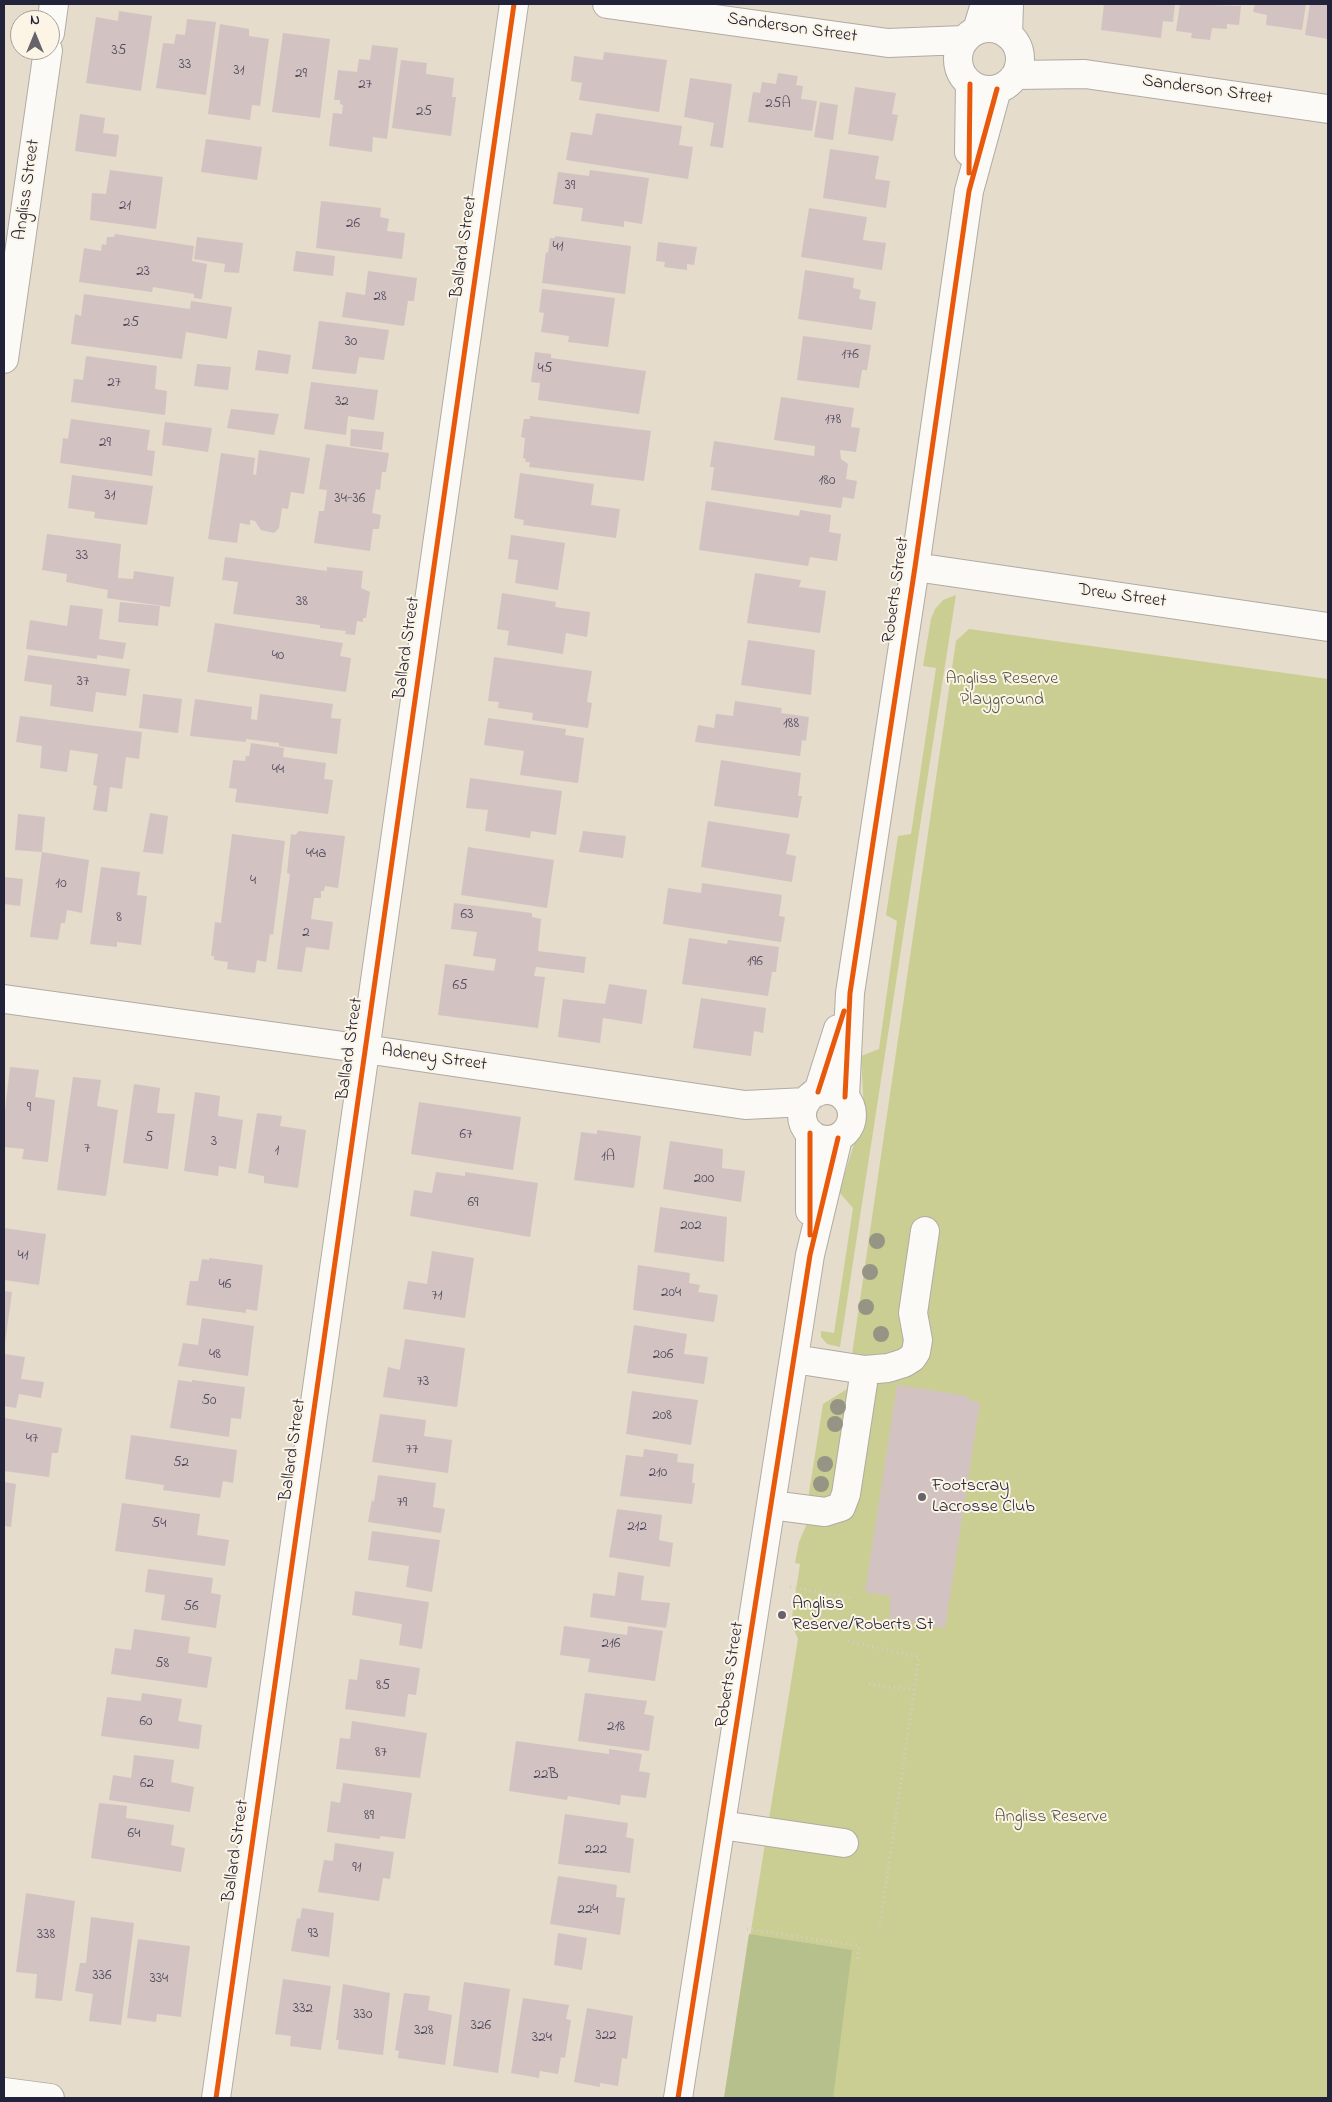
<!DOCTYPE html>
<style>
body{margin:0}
#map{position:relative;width:1332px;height:2102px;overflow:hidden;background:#e5dccb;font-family:"Indie Flower",sans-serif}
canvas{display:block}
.frame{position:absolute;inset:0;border:5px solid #22223b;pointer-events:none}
.north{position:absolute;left:10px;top:10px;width:50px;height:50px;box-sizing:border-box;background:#fcf5e5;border:1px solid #a5a1a1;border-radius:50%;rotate:0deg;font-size:14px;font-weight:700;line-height:20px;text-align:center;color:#22223b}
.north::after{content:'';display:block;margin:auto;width:18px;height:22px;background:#66636d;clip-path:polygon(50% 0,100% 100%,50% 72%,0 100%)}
</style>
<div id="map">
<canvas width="1332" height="2102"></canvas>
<div class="frame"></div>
<div class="north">N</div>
</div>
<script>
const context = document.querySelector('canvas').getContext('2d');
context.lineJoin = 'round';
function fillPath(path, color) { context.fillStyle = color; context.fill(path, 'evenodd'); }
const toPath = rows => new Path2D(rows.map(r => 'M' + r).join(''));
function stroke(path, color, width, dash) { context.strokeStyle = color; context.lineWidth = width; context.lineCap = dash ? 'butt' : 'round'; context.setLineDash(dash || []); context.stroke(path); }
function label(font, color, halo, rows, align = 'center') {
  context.font = font + ' "Indie Flower",sans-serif'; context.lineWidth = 4; context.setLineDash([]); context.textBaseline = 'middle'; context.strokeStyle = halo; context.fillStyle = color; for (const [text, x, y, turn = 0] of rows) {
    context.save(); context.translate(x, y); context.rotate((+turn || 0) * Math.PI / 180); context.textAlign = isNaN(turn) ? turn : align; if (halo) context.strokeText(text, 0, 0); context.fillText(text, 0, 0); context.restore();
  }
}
const green = toPath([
 [956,595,922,813,840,1347,827,1344,821,1337,821,1331,834,1333,853,1208,839,1192,864,1112,861,1056,879,1049,897,921,886,915,898,836,911,834,936,668,923,666,931,619,935,609,943,600],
 [969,629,1328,679,1328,2098,724,2098,798,1639,791,1623,800,1564,795,1563,799,1542,808,1521,808,1499,823,1404,847,1389,956,641]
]);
const forest = toPath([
 [749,1934,852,1950,833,2098,724,2098]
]);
const building = toPath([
 [1104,4,1175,4,1173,22,1163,21,1161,38,1101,30],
 [1180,4,1241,6,1239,25,1227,24,1227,29,1212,28,1210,40,1191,38,1192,33,1176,31],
 [1255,4,1306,4,1302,30,1266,25,1267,15,1253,12],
 [1310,4,1328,4,1328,39,1305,35],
 [119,11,152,16,141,91,86,83,96,17,118,21],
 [187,19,216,22,206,95,156,88,163,43,174,44,176,34,185,35],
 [220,24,249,29,249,36,269,39,260,106,252,105,250,120,208,114],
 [283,33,330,39,320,118,272,112],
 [372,45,398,48,387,139,373,137,372,152,329,146,333,113,342,114,343,105,340,104,340,100,334,100,338,70,357,72,359,59,370,60],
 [604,52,667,60,659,112,579,100,582,83,571,81,574,56,603,60],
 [401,60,427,63,426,74,454,78,452,97,456,97,451,136,392,128],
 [778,73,798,76,796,85,803,86,801,99,817,101,812,131,748,122,753,92,760,93,762,82,776,84],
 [690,78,732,84,723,148,710,146,714,123,684,117],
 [855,87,896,93,892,114,898,115,893,141,848,134],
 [820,102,838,105,833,140,814,137],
 [596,113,682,126,679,145,693,147,688,179,566,160,571,132,592,135],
 [80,114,105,118,103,133,119,135,116,157,75,151],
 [206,139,262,147,257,180,201,172],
 [830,149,879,156,875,179,890,181,886,208,823,198],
 [110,170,163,177,156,229,90,220,92,193,106,194],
 [590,170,649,178,642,224,624,221,624,227,581,221,583,208,553,204,558,172,589,176],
 [321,201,381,208,380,217,389,219,387,231,405,233,402,259,316,248],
 [809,208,867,217,863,240,886,243,882,270,801,257],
 [115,234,194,246,192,261,207,264,202,299,194,298,194,294,153,287,152,292,79,282,84,248,101,251,102,244,106,245,107,237,114,237],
 [555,236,631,246,625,294,542,283,546,252,548,253,550,238,555,238],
 [197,237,243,243,239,273,224,272,225,264,194,259],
 [658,242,697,247,694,265,687,264,687,270,664,267,665,262,656,261],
 [296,251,335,256,333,276,293,271],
 [805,270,854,278,853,288,861,290,859,299,876,302,872,330,798,319],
 [368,271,417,278,414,301,408,301,404,326,342,317,346,292,365,295],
 [542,289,615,298,608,347,568,342,569,336,541,332,544,313,539,312],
 [84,294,190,309,191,301,232,307,227,339,186,332,182,359,71,344,75,314,81,316],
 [319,321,389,330,384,360,359,357,356,374,312,369],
 [803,336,871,345,867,370,862,370,859,388,797,380],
 [258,350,291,355,288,374,255,370],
 [535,352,551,354,551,358,646,371,639,414,538,400,540,383,531,382],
 [86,356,157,366,155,389,167,391,165,415,71,402,74,379,83,380],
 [197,364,231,367,228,390,194,386],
 [311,382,378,390,374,420,348,416,346,435,304,429],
 [781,397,854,408,851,427,860,428,856,452,840,450,841,459,848,464,846,479,857,481,854,499,843,497,841,508,711,490,714,467,710,467,714,441,814,456,815,446,774,440],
 [231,409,279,414,274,435,227,428],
 [530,416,651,431,644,481,529,467,530,462,525,462,526,459,523,458,525,438,521,437,524,419,530,419],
 [71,419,150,430,147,450,155,451,152,476,60,463,63,438,68,439],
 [165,422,212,428,208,452,162,445],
 [351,429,384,432,382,450,350,446],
 [326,444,389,453,386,472,382,472,380,490,376,489,372,513,381,515,379,529,373,529,370,551,314,543,319,511,324,511,327,490,319,489],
 [259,450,310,458,304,494,291,492,288,509,282,508,279,528,274,533,261,530,255,521,250,520,250,525,240,523,237,543,208,539,221,453,255,458,253,474,256,475],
 [520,473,594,484,591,505,620,509,616,538,523,525,524,520,514,518],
 [72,475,153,486,147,525,94,518,95,512,68,508],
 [706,501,799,516,800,510,831,515,829,532,841,534,837,561,810,557,808,566,699,550],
 [47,534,121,544,118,578,133,579,134,571,174,577,170,607,107,598,108,590,66,582,67,574,42,570],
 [511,535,565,543,558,590,515,583,518,560,508,559],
 [225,557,327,571,327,567,363,571,361,588,370,592,366,618,363,618,363,622,357,621,355,635,345,634,346,631,320,628,320,625,233,614,238,582,222,580],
 [755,573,801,580,799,587,826,591,820,633,747,623],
 [502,593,556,602,555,607,590,612,587,637,566,633,563,654,507,645,509,631,497,629],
 [120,602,160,606,158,626,118,622],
 [70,605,103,609,99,639,126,643,123,659,97,655,97,659,26,649,30,620,67,626],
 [215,623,343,643,340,656,351,658,346,692,207,672],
 [748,640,815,650,811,695,741,685],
 [28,655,130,669,126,696,96,692,93,712,50,706,52,685,24,681],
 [494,657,592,671,587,702,592,703,588,728,532,720,533,713,498,708,499,702,488,701],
 [143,694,182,699,178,733,139,728],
 [260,694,333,704,331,718,341,719,337,754,279,746,279,743,246,739,246,742,190,736,195,699,252,707,251,719,257,720],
 [735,701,782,708,781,713,809,717,806,741,802,740,800,756,695,742,698,725,714,728,716,714,733,716],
 [20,716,142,732,139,759,126,757,122,789,110,787,107,812,93,810,97,786,93,785,98,754,70,750,67,772,40,768,42,746,16,742],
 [488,718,566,729,565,735,584,738,578,783,520,775,524,751,484,745],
 [251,743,284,748,283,757,326,763,324,779,333,780,328,814,235,802,237,789,229,788,233,760,245,761,246,756,249,756],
 [721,760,801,773,798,796,802,796,798,818,714,806],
 [470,778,562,791,556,835,531,831,530,838,485,831,488,810,466,808],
 [150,813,168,816,163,854,143,852],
 [18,814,45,817,42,852,89,860,82,913,67,910,65,923,61,923,58,940,30,937,42,852,15,850],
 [708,821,790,834,786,854,796,856,792,882,701,867],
 [299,831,345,836,338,888,325,886,324,891,321,891,321,898,314,898,311,919,333,922,329,950,306,947,302,972,277,969,290,874,287,873,291,834,295,835],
 [583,831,626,836,623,858,579,852],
 [232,834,285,841,273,935,270,934,266,962,257,960,255,973,227,969,228,962,214,960,214,956,211,956,215,922,221,923],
 [468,847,554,860,547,908,461,895],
 [101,867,140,872,137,895,147,896,141,945,117,942,117,947,90,944],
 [4,877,23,879,20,906,4,904],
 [702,883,782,895,779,916,785,917,781,942,663,924,668,888,701,893],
 [454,903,532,913,532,917,541,919,538,951,586,957,584,973,536,967,534,976,545,977,538,1028,438,1015,445,964,494,971,496,959,473,956,477,932,451,929],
 [689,938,727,944,728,940,779,947,776,972,772,972,768,996,682,984],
 [609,984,647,990,642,1024,603,1018,600,1043,558,1037,563,999,605,1004],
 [701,998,766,1008,763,1033,754,1031,751,1056,693,1048],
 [10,1067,39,1070,35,1097,55,1100,48,1162,22,1159,24,1149,4,1147,4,1119],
 [73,1077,101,1080,97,1106,118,1110,106,1196,57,1190],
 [134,1084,160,1088,157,1113,175,1114,168,1169,123,1163],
 [195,1092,220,1096,218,1116,243,1120,236,1169,219,1166,218,1176,184,1171],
 [419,1102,521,1117,513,1170,411,1154],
 [257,1113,282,1116,280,1126,306,1130,298,1188,264,1183,264,1176,248,1173],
 [597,1130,641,1136,634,1188,574,1180,581,1132,597,1134],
 [670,1141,723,1149,722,1168,745,1171,741,1202,663,1189],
 [436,1172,465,1176,465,1172,538,1183,530,1237,410,1216,414,1190,432,1193],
 [660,1207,727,1217,724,1262,654,1252],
 [4,1228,46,1234,39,1285,4,1280],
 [432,1251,474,1258,465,1318,403,1309,408,1281,427,1284],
 [209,1258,263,1265,257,1311,246,1309,246,1313,186,1305,190,1281,198,1281,202,1259,209,1260],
 [638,1265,690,1273,689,1283,700,1285,698,1292,718,1295,714,1322,633,1310],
 [4,1291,12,1292,5,1343,4,1343],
 [202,1318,254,1326,248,1376,178,1366,183,1343,198,1345],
 [634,1325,687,1334,684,1354,708,1357,704,1384,627,1373],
 [405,1339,465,1348,457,1407,383,1397,388,1367,400,1370],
 [4,1354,25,1357,21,1379,44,1382,41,1398,19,1394,16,1408,4,1406],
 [178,1380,192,1382,192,1380,245,1387,241,1419,231,1418,229,1437,170,1428],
 [897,1385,968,1396,968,1400,980,1402,945,1628,929,1626,930,1622,890,1623,890,1596,865,1592],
 [632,1391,698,1400,691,1445,626,1434],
 [380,1414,426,1420,424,1436,452,1440,448,1473,372,1462],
 [4,1418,62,1428,58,1453,52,1453,49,1477,4,1471],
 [131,1435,237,1450,233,1483,223,1481,220,1498,163,1490,164,1485,125,1479],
 [644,1449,678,1454,677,1462,694,1464,692,1483,695,1483,692,1504,620,1496,626,1455,643,1457],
 [378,1475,436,1483,433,1507,445,1509,441,1533,368,1522,372,1500,374,1502],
 [4,1482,16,1484,11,1527,4,1526],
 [122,1503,200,1514,197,1535,229,1540,225,1566,115,1551],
 [617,1509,662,1515,659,1540,673,1543,670,1567,609,1557],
 [372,1531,440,1540,432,1592,406,1587,409,1566,368,1560],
 [148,1569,213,1578,211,1593,221,1595,216,1628,161,1620,165,1595,145,1592],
 [618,1572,644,1576,641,1600,670,1603,666,1628,590,1617,593,1593,615,1596],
 [355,1591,429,1602,422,1649,399,1645,402,1624,352,1615],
 [564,1626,627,1635,628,1626,663,1631,655,1681,588,1672,590,1659,560,1655],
 [134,1629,190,1637,188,1653,212,1657,207,1688,111,1674,115,1648,131,1650],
 [360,1659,420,1668,416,1695,408,1694,405,1717,345,1709,349,1679,357,1680],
 [142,1693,182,1699,178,1721,202,1725,199,1749,101,1736,107,1697,141,1701],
 [585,1693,647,1701,644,1714,654,1716,649,1751,578,1741],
 [352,1721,427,1733,420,1778,336,1769,340,1738,350,1739],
 [516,1741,609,1754,609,1749,642,1754,639,1771,650,1773,646,1798,621,1795,620,1805,568,1796,567,1800,509,1791],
 [134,1755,174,1760,171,1782,194,1787,190,1812,109,1800,113,1775,131,1778],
 [343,1783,412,1793,405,1839,380,1836,380,1839,327,1832,331,1801,340,1803],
 [99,1803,127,1806,126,1818,174,1825,171,1845,185,1848,181,1872,91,1858],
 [565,1814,628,1823,626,1837,634,1839,630,1873,558,1864],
 [335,1843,394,1852,390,1879,383,1878,379,1901,318,1892,324,1860,333,1861],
 [558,1876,617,1885,616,1897,625,1898,620,1935,550,1924],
 [26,1893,75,1901,62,2001,35,1998,37,1974,16,1972],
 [302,1908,334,1913,329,1957,291,1951,297,1918,300,1919],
 [91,1917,134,1923,121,2025,89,2021,93,1994,75,1991,80,1963,86,1963],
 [558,1933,587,1938,582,1970,554,1965],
 [138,1939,190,1946,181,2017,157,2014,156,2022,127,2018],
 [283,1979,331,1986,321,2050,290,2046,291,2036,275,2034],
 [464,1982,510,1989,498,2073,453,2066],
 [343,1984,390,1993,383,2055,338,2049,339,2040,336,2040],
 [404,1993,430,1996,428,2010,452,2015,445,2065,398,2058,399,2051,395,2050],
 [523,1998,569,2005,566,2019,571,2020,565,2058,561,2057,558,2074,540,2071,539,2078,511,2073],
 [587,2008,633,2016,627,2059,622,2058,618,2086,600,2083,600,2087,574,2082]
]);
const path = toPath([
 [790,1587,854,1598],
 [848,1641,919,1657,879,1931],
 [869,1684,914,1690],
 [747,1929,859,1946,857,1962]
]);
const minor = toPath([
 [607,4,888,43,964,40],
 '958 59a31 31 0 1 1 62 0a31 31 0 1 1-62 0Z',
 [977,30,985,4],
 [50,33,54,4],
 [1008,35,1009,4],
 [1016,75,1085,74,1328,109],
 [969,152,970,84],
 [4,359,48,50],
 [915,567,1328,627],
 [4,999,365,1049,745,1105,806,1102],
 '802 1115a25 25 0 1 1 50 0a25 25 0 1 1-50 0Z',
 [818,1092,838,1029],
 [845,1097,850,993,915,567,969,191,997,89],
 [810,1133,810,1211],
 [794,1359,865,1370,888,1368,904,1363,912,1358,916,1352,918,1340,913,1313,925,1231],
 [771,1505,825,1512,841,1507,846,1494,865,1370],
 [721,1825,844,1843],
 [216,2098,514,4],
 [678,2098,810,1255,838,1138]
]);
const major = toPath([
 [4,2092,50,2098]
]);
const cycleway = toPath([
 [969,173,970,84],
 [818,1092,844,1011],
 [845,1097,850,993,915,567,969,191,997,89],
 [810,1133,810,1235],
 [216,2098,514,4],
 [678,2098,810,1255,838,1138]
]);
const trees = [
 [877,1241],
 [870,1272],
 [866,1307],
 [881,1334],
 [838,1407],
 [835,1424],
 [825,1464],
 [821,1484]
];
const markers = [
 [922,1497,5,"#66636d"],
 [782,1615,5,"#66636d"]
];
const numberNames = [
 ["35",119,52],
 ["33",185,66],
 ["31",239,72],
 ["29",301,75],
 ["27",365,86],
 ["25A",778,105],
 ["25",424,113],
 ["39",570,187],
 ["21",125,207],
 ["26",353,225],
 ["41",558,248],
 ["23",143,273],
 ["28",380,298],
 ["25",131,324],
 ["30",351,343],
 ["176",850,356],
 ["45",545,370],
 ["27",114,384],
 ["32",342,403],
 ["178",833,421],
 ["29",105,444],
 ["180",827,482],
 ["31",110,497],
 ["34-36",350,500],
 ["33",82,557],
 ["38",302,603],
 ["40",278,657],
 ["37",83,683],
 ["188",791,725],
 ["44",278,771],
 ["44a",316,855],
 ["4",253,882],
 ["10",61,885],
 ["63",467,916],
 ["8",119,919],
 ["2",306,934],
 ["196",755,963],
 ["65",460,987],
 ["9",29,1109],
 ["67",466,1136],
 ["5",149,1139],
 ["3",214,1143],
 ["7",87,1150],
 ["1",277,1152],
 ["1A",608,1158],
 ["200",704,1180],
 ["69",473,1204],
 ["202",691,1227],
 ["41",23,1257],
 ["46",225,1286],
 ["204",671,1294],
 ["71",437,1297],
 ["48",215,1356],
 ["206",663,1356],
 ["73",423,1383],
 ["50",209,1402],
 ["208",662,1417],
 ["47",32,1440],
 ["77",412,1451],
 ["52",181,1464],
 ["210",658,1474],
 ["79",402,1504],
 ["54",159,1525],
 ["212",637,1528],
 ["56",191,1608],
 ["216",611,1645],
 ["58",162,1665],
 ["85",383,1687],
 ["60",146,1723],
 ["218",616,1728],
 ["87",381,1754],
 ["22B",546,1776],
 ["62",147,1785],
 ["89",369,1817],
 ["64",134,1835],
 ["222",596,1851],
 ["91",357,1869],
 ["224",588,1911],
 ["93",313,1935],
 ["338",46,1936],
 ["336",102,1977],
 ["334",159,1980],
 ["332",303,2010],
 ["330",363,2016],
 ["326",481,2027],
 ["328",424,2032],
 ["322",606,2037],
 ["324",542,2039]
];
const streetNames = [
 ["Sanderson Street",792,29,8],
 ["Sanderson Street",1207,91,8],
 ["Angliss Street",28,190,-82],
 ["Ballard Street",465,247,-82],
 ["Roberts Street",897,590,-82],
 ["Drew Street",1122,597,8],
 ["Ballard Street",408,648,-82],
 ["Ballard Street",351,1049,-82],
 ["Adeney Street",434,1059,8],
 ["Ballard Street",294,1450,-82],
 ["Roberts Street",731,1675,-81],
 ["Ballard Street",237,1851,-82]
];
const parkNames = [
 ["Angliss Reserve",1002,680],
 ["Playground",1002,701],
 ["Angliss Reserve",1051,1818]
];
const poiNames = [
 ["Footscray",932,1487],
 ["Lacrosse Club",932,1508],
 ["Angliss",792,1605],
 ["Reserve/Roberts St",792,1626]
];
fillPath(green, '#cbce93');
fillPath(forest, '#b6c08d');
fillPath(building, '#d3c2c2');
stroke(minor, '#b0aba3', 30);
stroke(major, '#b0aba3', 30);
stroke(path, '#d1cfcd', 3, [1, 4]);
stroke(minor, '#fbfaf7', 28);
stroke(major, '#fbfaf7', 28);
stroke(cycleway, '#e8590c', 5);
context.fillStyle = '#969484';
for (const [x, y] of trees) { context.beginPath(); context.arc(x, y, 8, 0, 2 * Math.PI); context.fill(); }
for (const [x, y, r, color] of markers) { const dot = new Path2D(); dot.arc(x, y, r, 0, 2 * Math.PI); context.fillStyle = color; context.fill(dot); stroke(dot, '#fcf5e5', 2); }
label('15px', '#4e4a5d', null, numberNames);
label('18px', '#22223b', '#fcf5e5', streetNames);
label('18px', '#555a4a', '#fcf5e5', parkNames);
label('18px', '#22223b', '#fcf5e5', poiNames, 'left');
</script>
